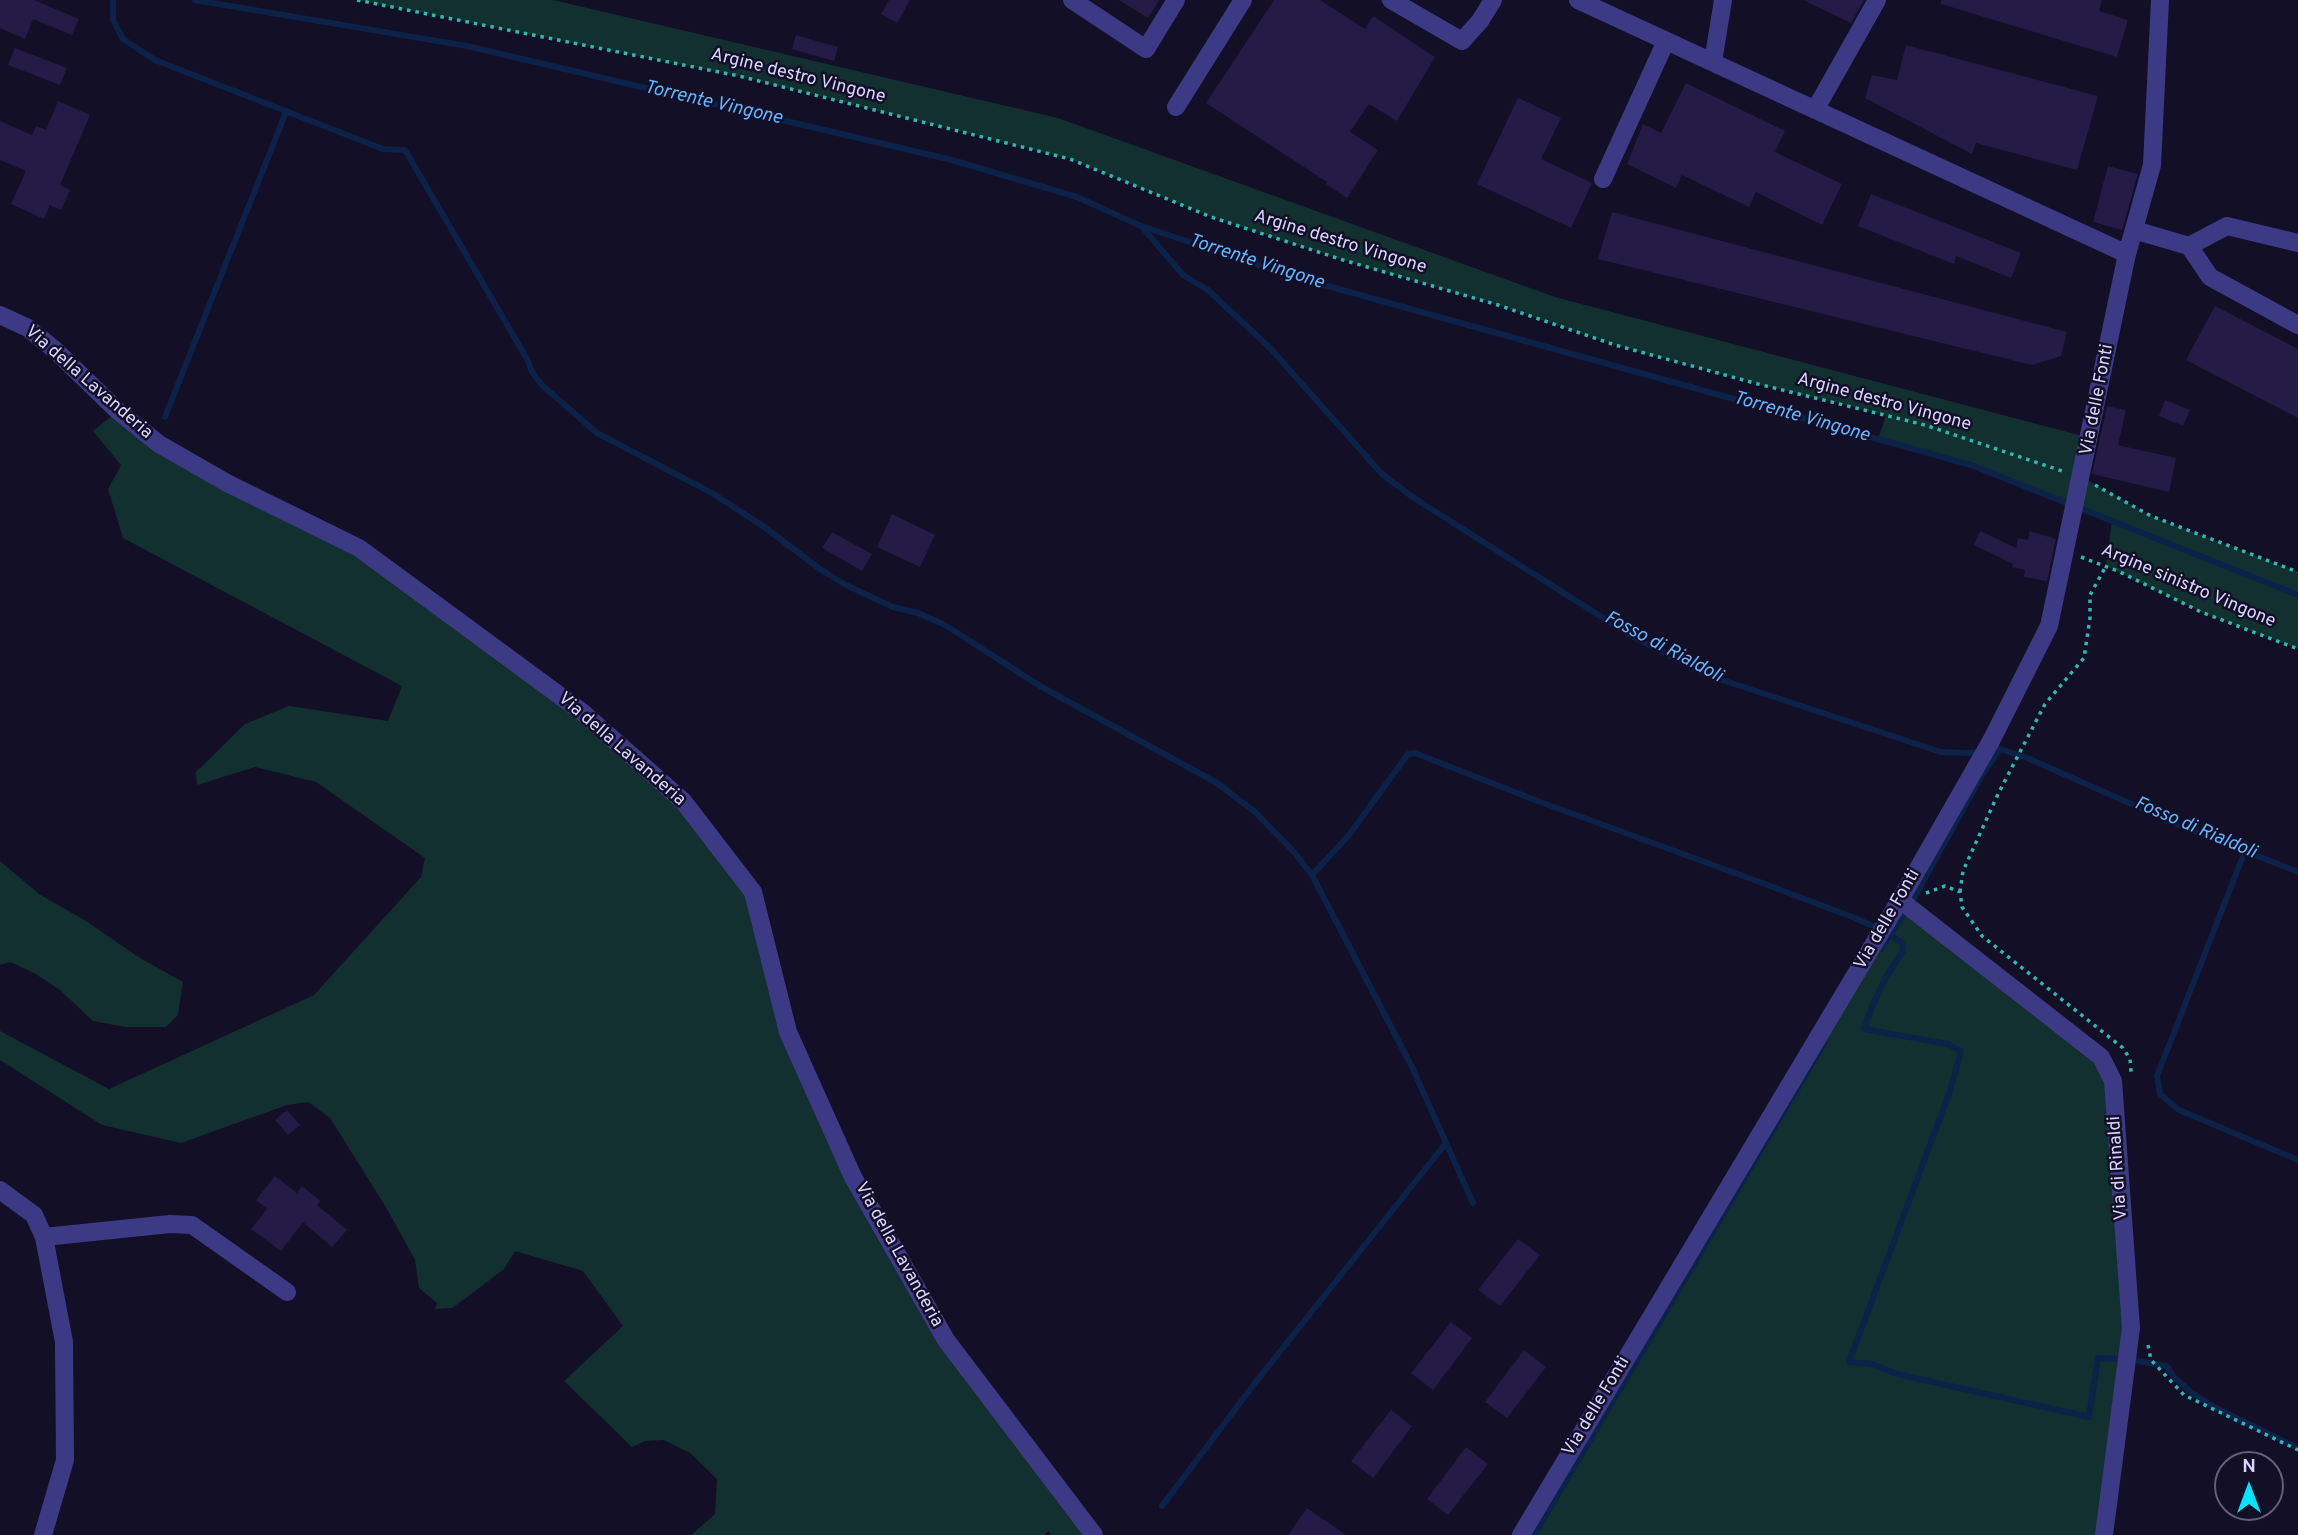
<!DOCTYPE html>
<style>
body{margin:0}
#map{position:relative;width:2298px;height:1535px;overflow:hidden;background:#130f26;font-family:Overpass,sans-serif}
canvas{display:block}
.north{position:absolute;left:2214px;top:1451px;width:70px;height:70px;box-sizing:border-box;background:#130f26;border:2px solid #625e7d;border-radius:50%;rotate:0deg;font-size:19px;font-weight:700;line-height:28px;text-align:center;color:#d9d4ff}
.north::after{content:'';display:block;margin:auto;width:24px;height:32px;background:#00e5ff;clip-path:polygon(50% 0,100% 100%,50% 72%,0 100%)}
</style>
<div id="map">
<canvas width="2298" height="1535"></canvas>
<div class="north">N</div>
</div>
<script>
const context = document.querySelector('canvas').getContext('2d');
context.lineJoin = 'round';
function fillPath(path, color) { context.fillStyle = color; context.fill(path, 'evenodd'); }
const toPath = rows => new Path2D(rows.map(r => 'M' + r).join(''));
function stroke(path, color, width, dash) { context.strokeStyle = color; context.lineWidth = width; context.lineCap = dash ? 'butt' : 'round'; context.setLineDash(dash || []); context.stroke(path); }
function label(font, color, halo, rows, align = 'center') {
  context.font = font + ' Overpass,sans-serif'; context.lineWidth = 5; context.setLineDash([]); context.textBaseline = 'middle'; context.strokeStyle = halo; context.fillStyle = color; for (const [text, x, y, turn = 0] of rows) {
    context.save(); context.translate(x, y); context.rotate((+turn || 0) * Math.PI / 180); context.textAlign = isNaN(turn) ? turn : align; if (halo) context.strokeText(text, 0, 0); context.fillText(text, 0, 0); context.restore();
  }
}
const green = toPath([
 [357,0,553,0,1058,118,1555,297,2090,438,2082,477,2151,516,2298,572,2298,649,2201,612,2106,566,2112,520,1971,465,1878,439,1886,415,1758,384,1615,345,1498,305,1343,260,1211,217,1070,159,739,76],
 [118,411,359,548,683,801,753,892,788,1032,946,1340,1094,1535,1051,1535,1049,1531,1044,1535,691,1535,715,1514,717,1479,690,1453,664,1440,645,1441,632,1447,564,1381,623,1326,583,1271,515,1251,504,1269,466,1298,452,1308,435,1309,437,1303,419,1288,415,1260,387,1209,330,1118,308,1102,287,1105,181,1143,102,1125,0,1060,0,1031,109,1089,314,995,421,877,425,858,316,782,255,767,197,785,196,772,245,724,289,706,388,721,402,686,123,538,108,489,121,465,93,431],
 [0,861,39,894,86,921,140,958,183,982,178,1015,166,1027,125,1027,93,1021,60,990,34,973,10,962,0,965],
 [1900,900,2101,1057,2113,1081,2131,1328,2105,1535,1521,1535]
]);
const stream = toPath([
 [113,0,113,20,123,39,155,60,383,149,405,150,527,359,532,372,542,385,597,433,712,493,763,526,820,569,846,585,893,607,918,613,945,625,1040,686,1217,783,1255,812,1294,852,1312,875,1412,1067,1473,1203],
 [195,0,467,46,952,160,1077,197,1141,226,1299,278,1971,465,2298,595],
 [1142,227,1183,275,1208,290,1271,349,1382,474,1414,498,1630,635,1707,675,1941,752,1969,753,2000,749,2025,757,2179,825,2298,872],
 [165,417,286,112],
 [2245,851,2157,1076,2160,1094,2179,1110,2298,1160],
 [1312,875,1349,835,1408,754,1415,753,1535,800,1765,884,1855,918,1886,932,1902,943,1903,951,1887,975,1874,1002,1864,1029,1948,1044,1961,1051,1950,1091,1849,1362,1872,1364,1897,1374,2089,1417,2098,1358,2127,1359,2167,1366,2174,1377,2191,1392,2212,1406,2298,1448],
 [1881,949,1914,898,1982,775,2000,749],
 [1162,1506,1255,1383,1446,1143],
 [1534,1535,1825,1042]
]);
const building = toPath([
 [0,0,34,0,79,19,72,35,33,19,25,39,0,28],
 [889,0,910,0,897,23,881,14],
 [1119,0,1159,0,1148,18],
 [1274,0,1320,0,1365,29,1373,16,1435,57,1397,121,1369,104,1350,132,1378,150,1347,198,1326,184,1327,182,1206,103],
 [1803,0,1864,0,1851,23],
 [1941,0,2102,0,2099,11,2128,20,2117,57,1941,4],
 [796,35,838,47,834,61,792,49],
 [1906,45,2098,96,2077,170,1976,143,1972,154,1865,98,1872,75,1897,80],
 [15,48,67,68,60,85,8,65],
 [1686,83,1785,131,1775,152,1842,184,1822,225,1756,192,1749,207,1682,175,1676,188,1627,164,1643,124,1661,133],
 [1518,98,1561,118,1541,159,1592,183,1571,228,1477,184],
 [58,101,90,115,60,185,70,190,61,210,50,205,44,219,11,204,26,171,0,160,0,121,32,135,36,126,46,130],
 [2108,166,2138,174,2122,230,2093,222],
 [1871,194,2021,253,2011,278,1956,256,1954,264,1858,226],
 [1612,212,2067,332,2061,356,2032,365,1598,259],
 [2215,306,2298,349,2298,418,2186,360],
 [2165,400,2190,410,2183,426,2159,416],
 [2107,406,2126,410,2118,445,2176,458,2169,492,2092,474],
 [892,514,935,535,920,567,877,547],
 [1980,531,2016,548,2018,538,2028,540,2030,531,2056,539,2047,581,2024,577,2025,570,2012,567,2013,564,1974,545],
 [832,532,872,554,862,571,822,548],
 [287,1110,300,1125,288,1135,275,1120],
 [275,1176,297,1193,302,1186,320,1201,317,1205,347,1230,332,1247,303,1222,281,1251,251,1229,267,1209,256,1200],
 [1518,1239,1540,1255,1500,1306,1478,1290],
 [1451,1322,1472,1338,1433,1390,1411,1373],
 [1524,1350,1546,1367,1507,1418,1485,1402],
 [1391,1410,1412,1426,1373,1478,1351,1461],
 [1466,1447,1488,1464,1448,1515,1427,1499],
 [1307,1508,1346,1535,1288,1535]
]);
const path = toPath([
 [357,0,739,76,1070,159,1211,217,1343,260,1498,305,1615,345,1758,384,1925,425,2062,471],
 [2095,485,2151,516,2298,572],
 [2081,557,2120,572,2201,612,2298,649],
 [1960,892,1963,871,1998,794,2045,704,2084,658,2090,618,2090,595,2106,566],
 [1926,893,1945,886,1960,892,1962,907,1982,936,2123,1048,2130,1059,2131,1072],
 [2148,1345,2151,1360,2184,1395,2298,1450]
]);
const minor = toPath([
 [1072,0,1146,49,1176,0],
 [1391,0,1462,41,1480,21,1493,0],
 [1578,0,2127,254],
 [1713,62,1723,0],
 [1176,107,1243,0],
 [1815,110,1877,0],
 [1603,179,1666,41],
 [2134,230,2189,246,2227,226,2298,243],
 [2189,246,2210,277,2298,325],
 [0,315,28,328,55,350,118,411,159,444,227,483,359,548,582,712,683,801,753,892,788,1032,853,1177,946,1340,1094,1535],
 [1900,900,2101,1057,2113,1081,2131,1328,2104,1535],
 [0,1190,34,1215,44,1237,64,1342,65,1460,43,1535],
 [44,1237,170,1224,192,1225,287,1292],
 [1521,1535,1900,900,1991,741,2049,626,2127,254,2152,165,2160,0]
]);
const streetNames = [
 ["Argine destro Vingone",798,77,14],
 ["Argine destro Vingone",1340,243,17],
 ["Via della Lavanderia",88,383,41],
 ["Via delle Fonti",2098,400,-79],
 ["Argine destro Vingone",1884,403,15],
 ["Argine sinistro Vingone",2188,587,23],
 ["Via della Lavanderia",621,750,41],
 ["Via delle Fonti",1888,920,-60],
 ["Via di Rinaldi",2119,1168,-94],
 ["Via della Lavanderia",898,1255,61],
 ["Via delle Fonti",1597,1407,-59]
];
const waterNames = [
 ["Torrente Vingone",713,104,13],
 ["Torrente Vingone",1256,263,18],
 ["Torrente Vingone",1801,418,16],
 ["Fosso di Rialdoli",1663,648,28],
 ["Fosso di Rialdoli",2195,829,23]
];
fillPath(green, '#12302f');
stroke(stream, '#0c2248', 6);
fillPath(building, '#241b47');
stroke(path, '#2fb8b0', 3.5, [3.5, 5]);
stroke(minor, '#3d3a85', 18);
label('18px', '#d9d4ff', '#130f26', streetNames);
label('italic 19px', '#62b6ff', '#130f26', waterNames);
</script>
